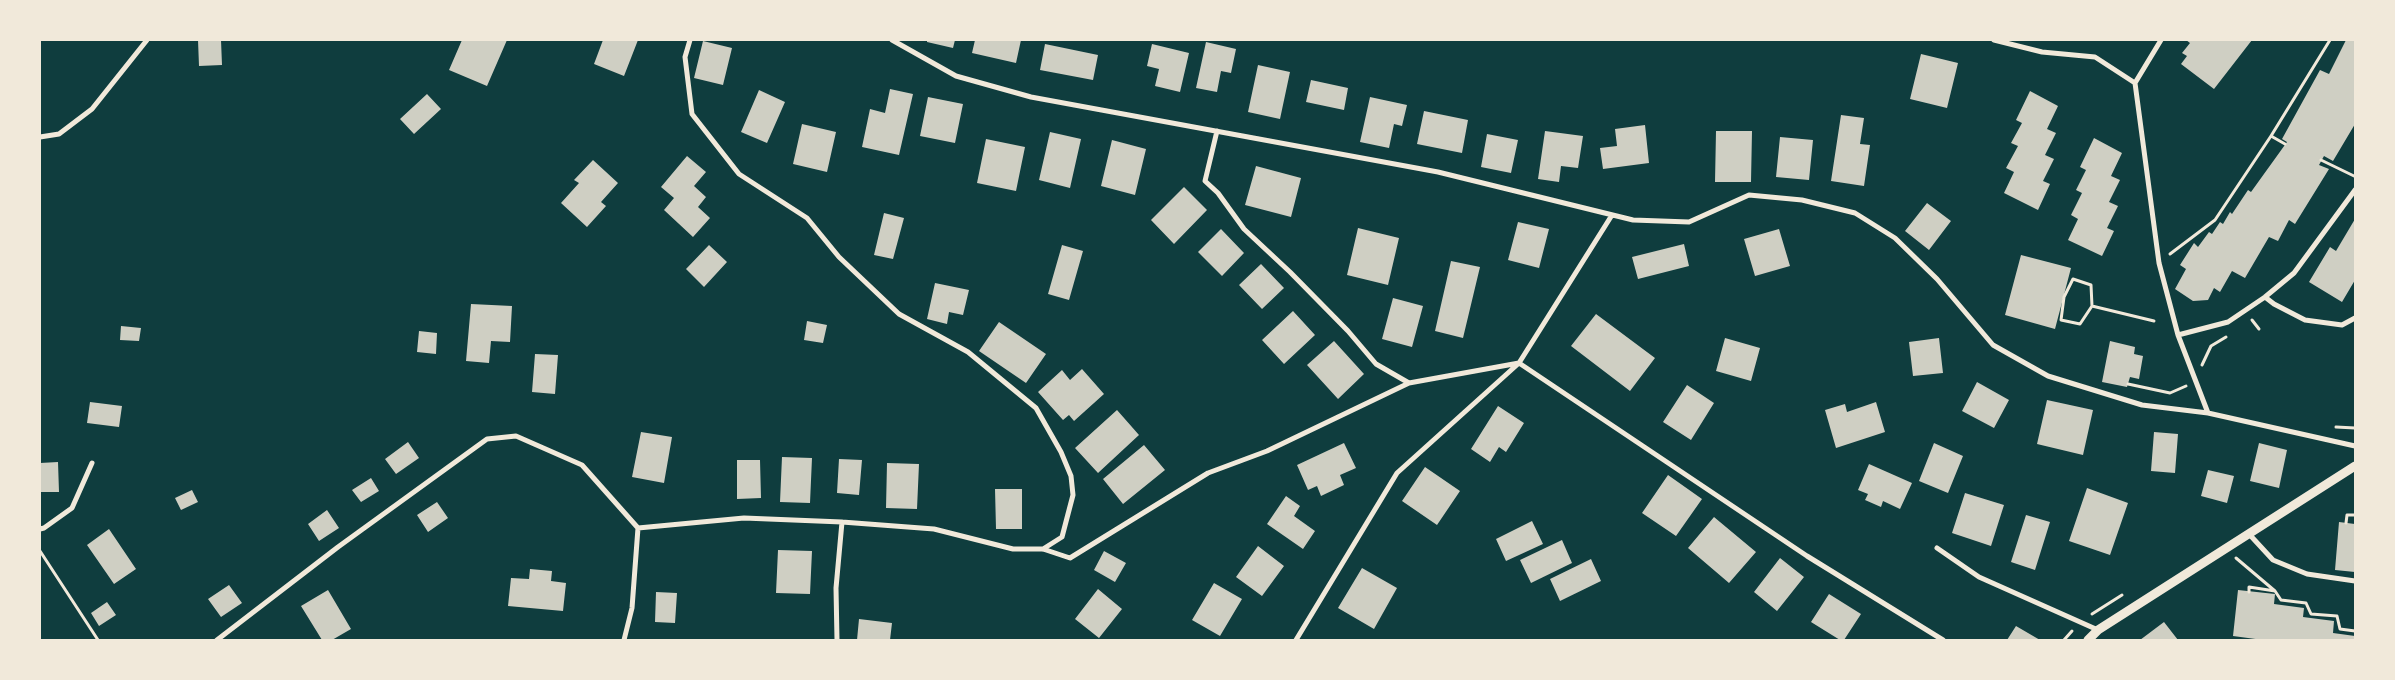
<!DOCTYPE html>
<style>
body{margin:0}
#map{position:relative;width:2395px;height:680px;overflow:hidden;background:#0f3d3e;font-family:Barlow,sans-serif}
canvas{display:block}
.frame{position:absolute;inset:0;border:41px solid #f1e9da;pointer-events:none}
</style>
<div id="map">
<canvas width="2395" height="680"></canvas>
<div class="frame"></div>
</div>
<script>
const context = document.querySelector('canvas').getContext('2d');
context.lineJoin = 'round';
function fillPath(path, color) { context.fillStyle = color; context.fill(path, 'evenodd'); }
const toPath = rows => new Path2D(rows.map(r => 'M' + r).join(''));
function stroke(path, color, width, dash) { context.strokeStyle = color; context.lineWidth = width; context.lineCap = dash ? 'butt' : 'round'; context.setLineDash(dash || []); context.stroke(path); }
const building = toPath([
 [198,40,221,40,222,65,199,66],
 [462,40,507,40,487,86,449,70],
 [603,40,638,40,624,76,594,64],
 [927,40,955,40,953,48,927,42],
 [975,40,1021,40,1016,63,972,53],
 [2186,40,2252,40,2214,89,2181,64,2187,56,2182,53,2190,43],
 [2346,40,2355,40,2355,124,2333,161,2324,156,2319,165,2329,169,2295,224,2289,220,2278,241,2269,237,2245,278,2232,271,2220,292,2214,288,2208,300,2193,301,2175,289,2186,269,2180,265,2194,243,2198,247,2209,232,2212,234,2220,222,2223,224,2230,212,2232,214,2248,190,2251,192,2287,142,2282,139,2320,70,2329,74],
 [703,41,732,48,723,85,694,78],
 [1206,42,1236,49,1231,73,1221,71,1217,92,1196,88],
 [1045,44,1098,55,1093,80,1040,70],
 [1152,44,1189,53,1180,92,1155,86,1159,69,1147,66],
 [1921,54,1958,63,1947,108,1910,99],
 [1258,65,1290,72,1280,119,1248,112],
 [1311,80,1348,88,1344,110,1306,102],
 [890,89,913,94,899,155,862,147,870,109,885,113],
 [759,90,785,102,767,143,741,132],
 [2030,91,2058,106,2047,129,2056,133,2045,155,2054,159,2043,181,2050,184,2038,210,2004,193,2014,172,2006,168,2018,146,2011,143,2022,123,2016,120],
 [427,94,441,109,414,134,400,119],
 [928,97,963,104,955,143,920,136],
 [1370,97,1407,105,1402,126,1394,124,1389,148,1360,142],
 [1424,111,1468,120,1462,153,1417,144],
 [1841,115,1864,118,1860,144,1870,145,1864,186,1831,181],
 [802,124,836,132,827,172,793,164],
 [1645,125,1649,163,1603,169,1600,148,1617,146,1615,129],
 [1545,131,1583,136,1578,168,1561,166,1559,182,1538,179],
 [1716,131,1752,131,1751,182,1715,182],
 [1050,132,1081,139,1070,188,1039,180],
 [1487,134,1518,140,1511,173,1481,167],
 [1780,137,1813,140,1809,180,1776,177],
 [2094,138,2122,153,2111,176,2120,180,2109,202,2118,206,2107,228,2114,231,2102,256,2068,240,2078,219,2071,215,2082,193,2076,190,2086,170,2080,167],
 [986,139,1025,147,1016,191,977,183],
 [1112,140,1146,149,1135,195,1101,186],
 [687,156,706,172,694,186,706,197,698,207,710,218,693,237,664,210,674,198,661,187],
 [593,160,618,183,601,202,606,206,587,227,561,203,579,183,574,180],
 [1256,166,1301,178,1291,217,1245,205],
 [1184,187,1207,210,1174,244,1151,220],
 [1927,203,1951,221,1929,250,1905,231],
 [884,213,904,218,893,259,874,255],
 [2355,219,2355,280,2342,302,2309,282,2330,247,2336,251],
 [1518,222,1549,229,1539,268,1508,260],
 [1358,228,1399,238,1388,285,1347,275],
 [1221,229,1244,253,1222,276,1198,252],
 [1779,229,1790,266,1755,276,1744,239],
 [1684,244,1689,266,1638,279,1632,257],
 [709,245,727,262,704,287,686,269],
 [1062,245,1083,251,1069,300,1048,294],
 [2021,255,2071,268,2055,329,2005,315],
 [1451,261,1480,267,1463,338,1435,331],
 [1261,264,1284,288,1262,309,1239,285],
 [935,283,969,290,963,315,949,312,947,324,927,319],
 [1393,298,1423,306,1412,347,1382,339],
 [471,304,512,306,510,342,491,341,489,363,466,361],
 [1293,311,1315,335,1284,364,1262,340],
 [1596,314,1655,358,1630,391,1571,346],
 [807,321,827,325,823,343,804,340],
 [999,322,1046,354,1026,383,979,351],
 [121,326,141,328,139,341,120,340],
 [419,331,437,333,436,354,417,352],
 [1725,338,1760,348,1751,381,1716,371],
 [1939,338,1943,373,1913,376,1909,342],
 [1334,341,1364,374,1338,399,1307,365],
 [2110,341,2135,347,2134,354,2143,356,2139,379,2130,377,2127,387,2102,382],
 [535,354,558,355,555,394,532,392],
 [1082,369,1104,394,1074,421,1069,415,1063,420,1038,392,1062,370,1070,380],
 [1977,382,2009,400,1994,428,1962,411],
 [1687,385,1714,403,1691,440,1663,422],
 [2047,400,2093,410,2083,455,2037,444],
 [90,402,122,406,119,427,87,423],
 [1876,402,1885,432,1836,448,1825,410,1845,404,1847,412],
 [1498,406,1524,423,1506,452,1499,447,1490,462,1471,449],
 [1117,410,1139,435,1098,473,1075,448],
 [641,432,672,437,664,483,632,477],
 [2154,432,2178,434,2175,473,2151,471],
 [408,442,419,458,396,474,385,459],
 [1344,443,1356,468,1340,475,1344,485,1321,496,1317,486,1308,490,1297,465],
 [1934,443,1963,456,1948,493,1919,481],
 [2259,443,2287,450,2279,488,2250,481],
 [1144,445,1165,470,1123,504,1103,479],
 [782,457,812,458,810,503,780,502],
 [839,459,862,460,859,495,837,493],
 [737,460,760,460,761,498,737,499],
 [58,462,59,492,40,492,40,463],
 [887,463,919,464,917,509,886,508],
 [1869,464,1912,483,1900,509,1883,501,1881,507,1865,500,1868,494,1858,490],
 [1425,467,1460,491,1437,525,1402,501],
 [2208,470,2234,476,2227,503,2201,496],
 [1668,475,1702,499,1676,536,1642,513],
 [371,478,379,491,361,502,352,490],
 [2087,488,2128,503,2110,555,2069,541],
 [995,489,1022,489,1022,529,996,529],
 [192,490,198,502,181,510,175,498],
 [1965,493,2004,505,1991,546,1952,533],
 [1286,496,1300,506,1294,516,1315,531,1303,549,1267,524],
 [437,502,448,518,428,532,417,515],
 [327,510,339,528,319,541,308,524],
 [2026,515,2050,522,2035,570,2011,562],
 [1714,517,1756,552,1729,583,1688,548],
 [1532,521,1543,544,1506,561,1496,539],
 [2339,522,2355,524,2355,572,2335,570],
 [109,529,136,569,114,584,87,545],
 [1562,540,1572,563,1531,583,1520,560],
 [1258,546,1284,566,1262,596,1236,577],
 [778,550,812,551,810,594,776,593],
 [1104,551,1126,563,1115,582,1094,570],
 [1780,558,1804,577,1777,611,1754,592],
 [1591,559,1601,581,1560,601,1550,579],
 [1362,568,1397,588,1374,629,1338,608],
 [530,569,552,571,551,581,566,583,563,611,508,606,511,578,529,579],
 [1214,583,1242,599,1220,636,1192,620],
 [229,585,242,603,221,617,208,599],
 [1098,589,1122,609,1099,638,1075,619],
 [328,590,351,629,332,640,322,640,301,606],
 [2238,590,2275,594,2274,604,2304,608,2303,617,2334,621,2333,633,2355,636,2355,640,2263,640,2233,636],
 [656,592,677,593,675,623,655,622],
 [1829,594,1861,614,1844,640,1840,640,1811,622],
 [107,602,116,615,99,626,91,613],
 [859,619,892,623,890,640,857,640],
 [2164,622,2178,640,2140,640],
 [2016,626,2040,640,2007,640]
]);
const path = toPath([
 [2271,136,2285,144],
 [2321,160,2354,176],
 [2170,254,2215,220,2271,136,2330,40],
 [2092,306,2091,285,2073,279,2064,297,2061,320,2080,324,2092,306,2154,321],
 [2252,320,2259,329],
 [2202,365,2211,346,2226,337],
 [2128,384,2170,393,2186,386],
 [2336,427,2355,428],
 [2346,523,2347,515,2355,515],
 [40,551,98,640],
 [2236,558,2275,591],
 [2249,592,2249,587,2275,591,2281,600,2306,603,2311,614,2337,616,2340,629,2355,631],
 [2092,614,2122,595],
 [2064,640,2072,631]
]);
const minor = toPath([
 [690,40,685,57,692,114,739,174,807,218,839,257,899,314,968,352,1036,408,1061,452,1071,476,1073,495,1062,537,1043,549],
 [892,40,956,76,1031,97,1438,172,1633,220,1689,222,1749,195,1802,200,1855,213,1895,238,1937,279,1993,345,2048,376,2142,405,2208,413,2355,446],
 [1994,40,2042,52,2095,57,2135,83],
 [2161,40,2135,83,2159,263,2178,335,2208,413],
 [1217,131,1205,181,1218,193,1244,229,1290,272,1348,331,1376,364,1409,383,1519,363,1807,556,1943,640],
 [40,137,59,134,92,109,147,40],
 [2265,297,2274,304,2305,320,2342,325,2355,318],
 [2178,335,2228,322,2265,297,2294,273,2355,190],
 [40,529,44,528,72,508,92,463],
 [2249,534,2273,560,2307,574,2355,581],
 [1937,548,1979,577,2098,630],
 [217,640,338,547,487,439,516,436,582,465,638,528],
 [624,640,632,608,638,528,744,518,842,522,934,529,1013,549,1043,549,1070,558,1208,473,1267,451,1409,383],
 [837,640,836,588,842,522],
 [1296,640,1397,473,1519,363,1612,215]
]);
const tertiary = toPath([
 [2088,640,2098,630,2355,466]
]);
fillPath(building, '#cfcfc3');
stroke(path, '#f1e9da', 3);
stroke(minor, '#f1e9da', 5);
stroke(tertiary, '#f1e9da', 9);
</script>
